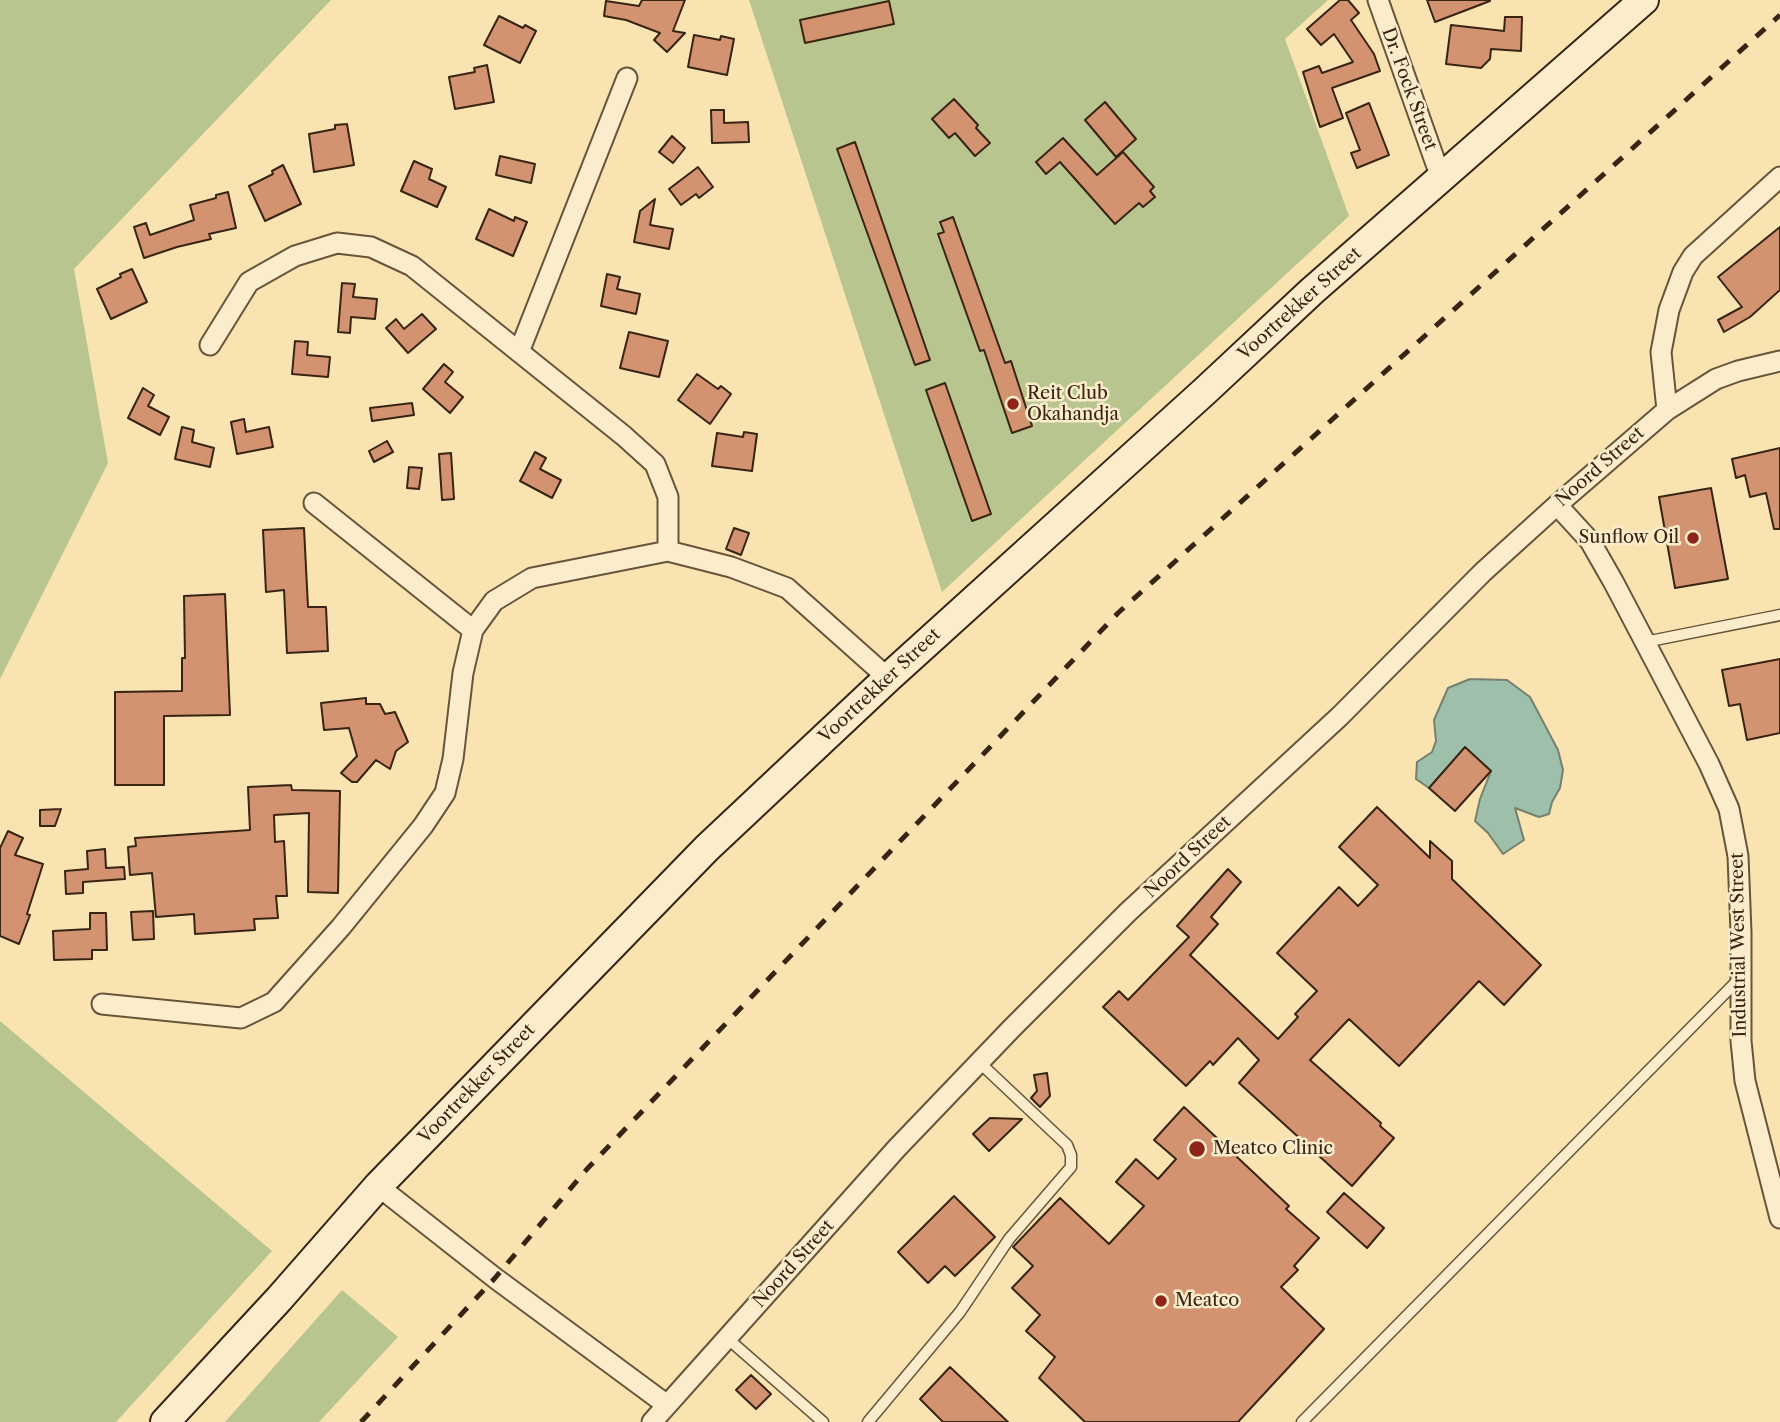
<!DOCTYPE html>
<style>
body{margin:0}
canvas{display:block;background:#f9e4b1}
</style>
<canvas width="1780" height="1422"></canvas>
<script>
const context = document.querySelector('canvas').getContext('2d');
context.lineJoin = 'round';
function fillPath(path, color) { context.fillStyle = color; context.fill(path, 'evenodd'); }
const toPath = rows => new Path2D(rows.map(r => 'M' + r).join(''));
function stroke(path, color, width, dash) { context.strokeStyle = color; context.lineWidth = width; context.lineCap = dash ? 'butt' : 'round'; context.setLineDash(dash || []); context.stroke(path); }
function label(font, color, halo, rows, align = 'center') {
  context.font = font + ' "Libre Caslon Text",serif'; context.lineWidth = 5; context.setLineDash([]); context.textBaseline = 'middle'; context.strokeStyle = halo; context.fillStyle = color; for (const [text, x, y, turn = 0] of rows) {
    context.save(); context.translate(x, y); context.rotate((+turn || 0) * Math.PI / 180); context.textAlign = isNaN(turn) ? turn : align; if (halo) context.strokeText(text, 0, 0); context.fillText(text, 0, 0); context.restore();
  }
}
const green = toPath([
 [0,0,331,0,74,269,108,463,0,679],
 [749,0,1328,0,1285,39,1349,216,942,592],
 [0,1021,272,1251,116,1422,0,1422],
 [342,1290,398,1337,319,1422,225,1422]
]);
const water = toPath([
 [1470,679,1507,680,1530,697,1558,750,1563,770,1560,788,1552,802,1549,814,1539,817,1515,808,1524,840,1503,854,1488,833,1475,821,1480,799,1491,771,1465,748,1429,788,1416,779,1417,762,1432,752,1436,741,1434,720,1448,688,1470,679]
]);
const building = toPath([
 [642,0,685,0,673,31,685,33,667,52,654,40,660,33,626,20,604,16,606,1,639,6,642,0],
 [1340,0,1348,0,1359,13,1351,20,1374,54,1380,71,1332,88,1343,118,1320,127,1303,72,1319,66,1322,73,1353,62,1334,34,1321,45,1307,29,1340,0],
 [1427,0,1490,0,1490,1,1435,22,1427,0],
 [889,1,894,24,805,43,800,20,889,1],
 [499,16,523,28,525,25,536,31,520,63,484,45,499,16],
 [1505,17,1522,17,1521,51,1491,49,1490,59,1481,68,1446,64,1451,25,1504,31,1505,17],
 [694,35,720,40,721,36,734,39,727,75,688,67,694,35],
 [487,65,494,102,455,109,449,77,475,72,474,68,487,65],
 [954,99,978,125,976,128,990,143,975,156,955,133,949,138,932,119,954,99],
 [1105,102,1136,139,1116,157,1085,120,1105,102],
 [1369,103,1389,155,1357,168,1351,153,1360,150,1346,113,1369,103],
 [711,110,724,110,724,123,748,122,749,142,712,143,711,110],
 [347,124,354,165,314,172,309,134,335,129,335,125,347,124],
 [672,136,685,148,673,163,659,152,672,136],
 [1063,138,1097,175,1123,152,1154,187,1150,191,1155,197,1143,207,1139,203,1115,224,1060,162,1046,174,1036,162,1063,138],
 [855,142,930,360,915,365,837,149,855,142],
 [500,156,535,164,531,183,496,175,500,156],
 [414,161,432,169,429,179,446,187,437,207,401,191,414,161],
 [283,165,301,204,265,221,249,186,273,174,272,171,283,165],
 [698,167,713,187,699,198,696,194,681,205,669,189,698,167],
 [228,192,236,228,209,234,211,239,177,247,144,258,134,227,146,223,150,235,194,220,190,205,216,198,216,195,228,192],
 [655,199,650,225,673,229,669,249,634,242,640,211,655,199],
 [489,209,514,221,515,217,527,222,513,256,476,239,489,209],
 [953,217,1005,363,1011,361,1032,426,1012,433,984,350,980,351,938,234,944,232,940,222,953,217],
 [1780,227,1780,290,1750,317,1724,332,1718,320,1742,307,1718,277,1780,227],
 [132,269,147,302,111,319,97,289,121,277,120,274,132,269],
 [607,274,620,277,617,289,640,294,636,314,601,306,607,274],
 [342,283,355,284,353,297,377,299,375,319,351,317,350,333,338,332,342,283],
 [422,314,436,329,408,353,386,328,396,319,404,329,422,314],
 [629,332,668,341,659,377,620,368,629,332],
 [295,341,308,342,307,355,330,357,328,377,292,374,295,341],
 [444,364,453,372,445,382,463,397,450,413,423,389,444,364],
 [697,374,718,389,721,386,731,394,710,424,678,400,697,374],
 [945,383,991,514,972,521,926,390,945,383],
 [143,388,154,395,148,406,169,417,160,435,128,418,143,388],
 [412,403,414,415,372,421,370,408,412,403],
 [244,419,246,432,269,427,273,447,237,454,231,422,244,419],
 [182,427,194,430,192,442,214,448,210,467,175,459,182,427],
 [744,432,757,434,752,471,712,466,717,433,743,437,744,432],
 [387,441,393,452,374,462,369,451,387,441],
 [1780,448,1780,529,1774,529,1766,493,1750,497,1745,475,1736,478,1732,459,1780,448],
 [535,452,546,458,540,469,561,480,552,498,520,481,535,452],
 [451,453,454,499,442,500,439,454,451,453],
 [409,467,422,468,419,489,407,488,409,467],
 [1711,488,1728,579,1675,588,1659,497,1711,488],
 [304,528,308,607,326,607,328,651,287,653,284,590,266,592,263,530,304,528],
 [734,528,749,533,741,555,726,549,734,528],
 [225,594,230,715,164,716,164,785,115,785,115,692,182,691,182,658,185,658,184,596,225,594],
 [1780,659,1780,733,1747,740,1740,704,1729,706,1722,670,1780,659],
 [366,698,366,704,380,704,385,714,395,712,408,742,396,751,390,769,376,760,357,782,352,782,341,773,357,756,349,728,324,730,321,703,366,698],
 [1465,747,1491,771,1455,811,1429,788,1465,747],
 [291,785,292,790,340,791,338,893,308,892,309,813,274,815,275,842,284,841,287,896,276,896,278,918,254,919,255,930,195,934,194,914,156,917,152,873,130,875,128,847,136,846,135,838,250,830,248,787,291,785],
 [1377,807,1430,858,1430,841,1452,861,1452,879,1541,965,1504,1005,1479,981,1399,1066,1349,1019,1310,1060,1381,1123,1380,1126,1394,1138,1352,1186,1239,1083,1259,1060,1238,1038,1213,1065,1210,1061,1186,1086,1103,1007,1119,991,1128,1000,1189,937,1177,926,1228,869,1241,882,1211,917,1218,924,1190,955,1278,1039,1298,1017,1295,1014,1317,991,1277,953,1339,887,1358,906,1378,885,1339,847,1377,807],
 [61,809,55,826,40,826,40,810,61,809],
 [8,831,23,838,15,855,43,864,27,914,30,915,19,944,0,936,0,848,8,831],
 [105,849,106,868,124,867,125,879,83,882,83,893,66,894,65,871,88,869,87,851,105,849],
 [153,911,154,939,133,940,131,912,153,911],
 [90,913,106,913,107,950,92,950,92,959,54,960,53,931,90,929,90,913],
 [1047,1073,1050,1096,1040,1107,1031,1098,1037,1091,1034,1075,1047,1073],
 [1184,1107,1289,1206,1286,1209,1319,1238,1294,1266,1298,1270,1281,1287,1324,1329,1238,1422,1085,1422,1039,1378,1055,1357,1026,1331,1040,1315,1012,1288,1033,1266,1013,1247,1060,1198,1109,1244,1144,1206,1116,1182,1136,1159,1158,1179,1176,1159,1154,1140,1184,1107],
 [990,1118,1022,1119,989,1151,973,1134,990,1118],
 [1344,1193,1384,1228,1367,1248,1327,1212,1344,1193],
 [954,1196,995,1237,955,1276,945,1266,928,1283,898,1252,954,1196],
 [950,1367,1008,1422,943,1422,920,1399,950,1367],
 [751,1375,771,1394,756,1409,736,1390,751,1375]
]);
const service = toPath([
 [1645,642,1780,615],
 [727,1338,823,1422],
 [868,1422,960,1312,1009,1239,1071,1167,1071,1155,1067,1145,980,1063],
 [1302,1422,1740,978]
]);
const minor = toPath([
 [1378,0,1441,178],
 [210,345,249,282,295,256,337,243,371,247,412,266,624,436,655,464,668,497,668,551],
 [519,352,627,78],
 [1667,410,1661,352,1669,310,1683,272,1693,256,1780,177],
 [314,503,473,630],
 [1557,505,1590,541,1614,583,1709,764,1729,809,1738,856,1741,932,1741,1041,1745,1081,1780,1218],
 [102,1004,241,1018,274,1002,341,927,423,826,445,793,453,759,463,673,473,630,494,601,532,578,668,551,731,567,787,588,888,678],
 [378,1186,495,1278,667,1405],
 [652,1422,897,1148,1012,1028,1128,912,1340,716,1483,572,1557,505,1667,410,1716,379,1738,371,1780,361]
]);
const secondary = toPath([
 [165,1422,279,1299,378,1186,707,848,888,678,1205,391,1312,291,1644,0]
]);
const rail = toPath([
 [361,1422,495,1278,587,1169,1118,613,1780,15]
]);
const markers = [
 [1013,404,7,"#8f2418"],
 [1693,538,7,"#8f2418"],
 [1197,1149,9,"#8f2418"],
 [1161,1301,7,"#8f2418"]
];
const streetNames = [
 ["Dr. Fock Street",1409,89,70],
 ["Voortrekker Street",1300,304,-42],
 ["Noord Street",1600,467,-41],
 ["Voortrekker Street",880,686,-43],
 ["Noord Street",1188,857,-43],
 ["Industrial West Street",1739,945,-91],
 ["Voortrekker Street",477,1084,-46],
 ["Noord Street",794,1264,-48]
];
const poiNames = [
 ["Reit Club",1027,394],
 ["Okahandja",1027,415],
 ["Sunflow Oil",1679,538,"right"],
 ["Meatco Clinic",1213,1149],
 ["Meatco",1175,1301]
];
fillPath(green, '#b9c58f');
fillPath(water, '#9ebfaa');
stroke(water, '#75816e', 2);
fillPath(building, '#d39371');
stroke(building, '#382413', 2);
stroke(service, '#68543a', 13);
stroke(minor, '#68543a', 23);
stroke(secondary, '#382413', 32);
stroke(service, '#fbedcc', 10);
stroke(minor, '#fbedcc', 19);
stroke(secondary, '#fbedcc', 28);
stroke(rail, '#382413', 5, [12, 12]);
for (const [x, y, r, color] of markers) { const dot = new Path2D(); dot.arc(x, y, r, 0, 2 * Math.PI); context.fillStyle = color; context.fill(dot); stroke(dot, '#fbedcc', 2.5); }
label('18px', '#382413', '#fbedcc', streetNames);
label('18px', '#382413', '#fbedcc', poiNames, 'left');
</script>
